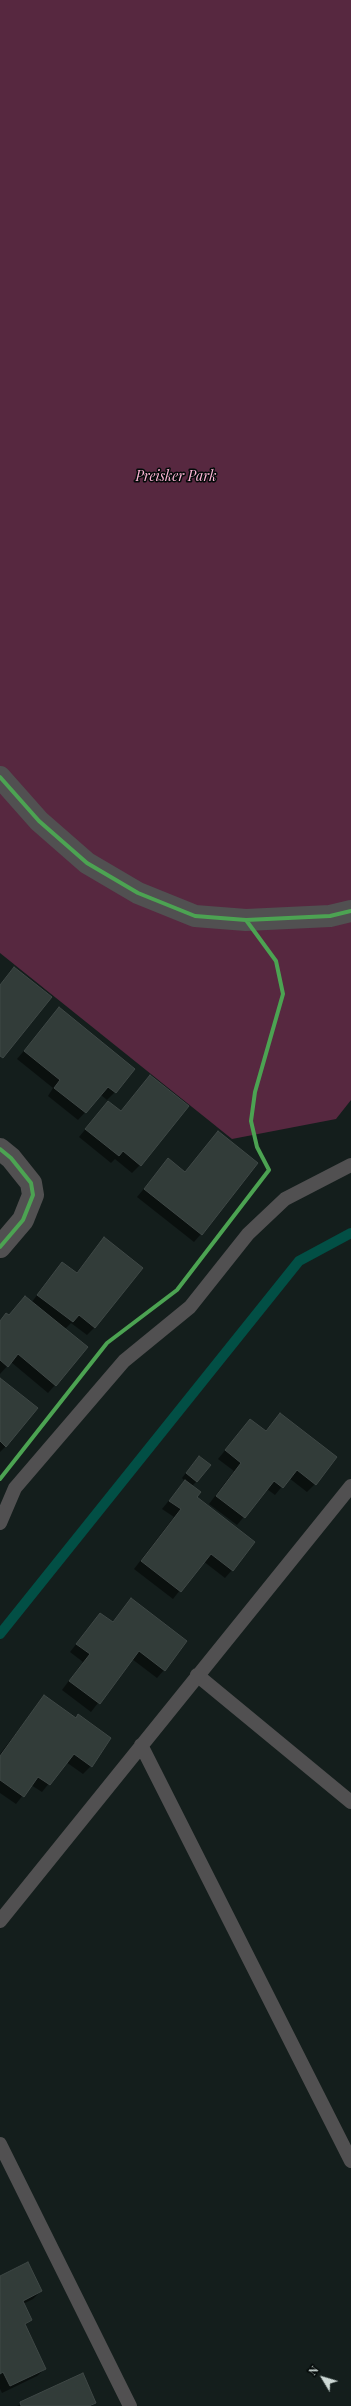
<!DOCTYPE html>
<style>
body{margin:0}
#map{position:relative;width:351px;height:2406px;overflow:hidden;background:#141e1c;font-family:"Playfair Display",serif}
canvas{display:block}
.north{position:absolute;left:303px;top:2358px;width:40px;height:40px;-webkit-text-stroke:3px #040a09;paint-order:stroke;rotate:308deg;font-size:11px;font-weight:700;line-height:16px;text-align:center;color:#cdd9d6}
.north::after{content:'';display:block;margin:auto;width:14px;height:18px;background:#cdd9d6;clip-path:polygon(50% 0,100% 100%,50% 72%,0 100%)}
</style>
<div id="map">
<canvas width="351" height="2406"></canvas>
<div class="north">N</div>
</div>
<script>
const context = document.querySelector('canvas').getContext('2d');
context.lineJoin = 'round';
function fillPath(path, color) { context.fillStyle = color; context.fill(path, 'evenodd'); }
const toPath = rows => new Path2D(rows.map(r => 'M' + r).join(''));
function stroke(path, color, width, dash) { context.strokeStyle = color; context.lineWidth = width; context.lineCap = dash ? 'butt' : 'round'; context.setLineDash(dash || []); context.stroke(path); }
function label(font, color, halo, rows, align = 'center') {
  context.font = font + ' "Playfair Display",serif'; context.lineWidth = 3; context.setLineDash([]); context.textBaseline = 'middle'; context.strokeStyle = halo; context.fillStyle = color; for (const [text, x, y, turn = 0] of rows) {
    context.save(); context.translate(x, y); context.rotate((+turn || 0) * Math.PI / 180); context.textAlign = isNaN(turn) ? turn : align; if (halo) context.strokeText(text, 0, 0); context.fillText(text, 0, 0); context.restore();
  }
}
const green = toPath([
 [0,0,351,0,351,1100,336,1119,232,1139,0,953]
]);
const shadow = toPath([
 [59,1009,115,1092,107,1100,101,1095,78,1120,48,1096,53,1088,17,1059],
 [150,1076,140,1165,132,1173,115,1159,111,1163,79,1137,108,1102,120,1112],
 [218,1132,201,1234,194,1242,137,1197,168,1160,185,1173],
 [104,1239,95,1327,87,1335,71,1323,64,1330,55,1385,48,1393,11,1362,0,1374,0,1321,7,1314,8,1316,25,1298,31,1303,62,1263,76,1273],
 [0,1379,6,1446,0,1452],
 [280,1414,315,1484,307,1492,289,1478,275,1495,267,1489,237,1525,209,1504,234,1471,218,1459,250,1420,265,1431],
 [195,1461,196,1482,192,1486,232,1570,225,1578,203,1561,173,1599,134,1569,174,1517,162,1509,185,1481,182,1478],
 [131,1600,164,1670,157,1678,132,1659,91,1712,62,1690,83,1662,70,1652,100,1614,112,1623],
 [44,1696,91,1766,83,1774,66,1762,42,1792,31,1785,16,1804,0,1793,0,1754],
 [0,2277,41,2291,33,2299,23,2304,30,2320,25,2326,45,2369,37,2376,2,2393,0,2389],
 [82,2374,95,2402,91,2406,17,2406]
]);
const stream = toPath([
 [0,1634,299,1261,351,1233]
]);
const building = toPath([
 [14,967,52,997,3,1058,0,1056,0,985,14,967],
 [59,1007,135,1069,116,1093,108,1087,86,1113,54,1088,60,1080,24,1051,59,1007],
 [150,1075,189,1106,141,1166,123,1151,119,1156,85,1129,108,1101,121,1111,150,1075],
 [218,1131,258,1163,202,1235,144,1189,168,1158,185,1172,218,1131],
 [104,1237,143,1268,95,1328,79,1315,73,1322,37,1295,62,1262,77,1273,104,1237],
 [25,1296,88,1347,56,1386,18,1354,8,1367,0,1360,0,1321,6,1313,9,1315,25,1296],
 [0,1378,38,1408,6,1447,0,1441,0,1378],
 [280,1413,337,1457,316,1485,297,1470,283,1488,274,1481,245,1518,216,1496,241,1463,225,1450,250,1419,266,1431,280,1413],
 [199,1456,211,1465,197,1482,186,1473,199,1456],
 [185,1480,201,1492,197,1497,255,1542,233,1571,211,1554,181,1592,141,1561,181,1509,169,1501,185,1480],
 [131,1598,187,1641,165,1671,139,1651,100,1704,69,1681,90,1654,76,1644,100,1613,113,1622,131,1598],
 [44,1695,76,1718,78,1714,111,1738,92,1767,74,1754,50,1785,38,1777,24,1797,0,1780,0,1756,44,1695],
 [28,2262,42,2291,23,2301,32,2320,25,2324,46,2369,10,2386,3,2372,0,2374,0,2276,28,2262],
 [83,2373,96,2403,89,2406,21,2406,20,2402,83,2373]
]);
const service = toPath([
 [0,1523,15,1488,124,1361,190,1307,248,1234,285,1199,351,1165],
 [197,1675,351,1802],
 [141,1745,351,2161],
 [0,1921,351,1486],
 [0,2144,130,2406]
]);
const minor = toPath([
 [0,777,39,821,87,863,138,893,195,916,246,920,330,916,351,911],
 [0,1149,11,1158,31,1183,33,1195,23,1220,0,1247]
]);
const cycleway = toPath([
 [0,777,39,821,87,863,138,893,195,916,246,920,330,916,351,911],
 [0,1149,11,1158,31,1183,33,1195,23,1220,0,1247],
 [0,1479,107,1343,177,1290,269,1170,257,1147,251,1121,255,1092,283,994,276,961,246,920]
]);
const parkNames = [
 ["Preisker Park",176,477]
];
fillPath(green, '#572840');
fillPath(shadow, '#0007');
stroke(stream, '#024f45', 10);
fillPath(building, '#323c39');
stroke(building, '#3f4846', 1);
stroke(service, '#515051', 14);
stroke(minor, '#515051', 22);
stroke(cycleway, '#4ca352', 4);
label('italic 14px', '#fcb5d5', '#040a09', parkNames);
</script>
